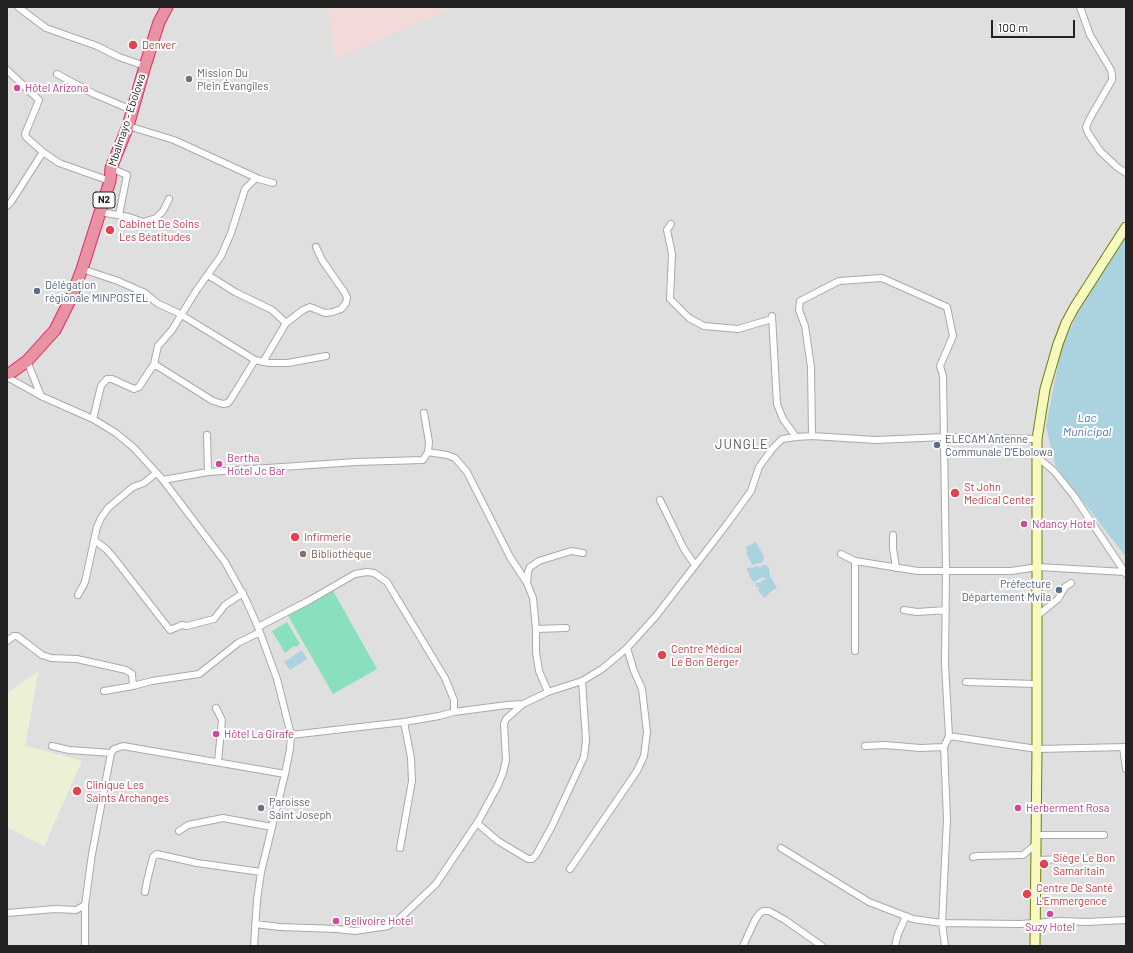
<!DOCTYPE html>
<meta charset="utf-8">
<style>
body{margin:0}
#map{position:relative;width:1133px;height:953px;overflow:hidden;background:#f2efe9;font-family:Barlow,sans-serif}
canvas{display:block}
.frame{position:absolute;inset:0;border:8px solid #222;pointer-events:none}
.scale{position:absolute;left:991px;top:20px;width:84px;height:18px;box-sizing:border-box;border:2px solid #222;border-top:0;padding-left:5px;font-size:12px;line-height:14px;white-space:nowrap;color:#222;-webkit-text-stroke:3px #fff;paint-order:stroke}
</style>
<div id="map">
<canvas width="1133" height="953"></canvas>
<div class="frame"></div>
<div class="scale">100 m</div>
</div>
<script>
const context = document.querySelector('canvas').getContext('2d');
context.lineJoin = 'round';
function fillPath(path, color) { context.fillStyle = color; context.fill(path, 'evenodd'); }
const toPath = rows => new Path2D(rows.map(r => 'M' + r).join(''));
function stroke(path, color, width, dash) { context.strokeStyle = color; context.lineWidth = width; context.lineCap = dash ? 'butt' : 'round'; context.setLineDash(dash || []); context.stroke(path); }
function label(font, color, halo, rows, align = 'center') {
  context.font = font + ' Barlow,sans-serif'; context.lineWidth = 4; context.setLineDash([]); context.textBaseline = 'middle'; context.strokeStyle = halo; context.fillStyle = color; for (const [text, x, y, turn = 0] of rows) {
    context.save(); context.translate(x, y); context.rotate((+turn || 0) * Math.PI / 180); context.textAlign = isNaN(turn) ? turn : align; if (halo) context.strokeText(text, 0, 0); context.fillText(text, 0, 0); context.restore();
  }
}
const residential = toPath([
 [7,7,1126,7,1126,946,7,946,7,827,44,846,81,761,25,746,38,672,7,693]
]);
const commercial = toPath([
 [327,7,447,7,448,10,335,59]
]);
const farmland = toPath([
 [38,672,25,746,82,761,44,846,7,827,7,693]
]);
const pitch = toPath([
 [332,589,377,669,333,694,287,614],
 [287,622,300,644,296,647,294,646,285,653,272,631]
]);
const water = toPath([
 [1126,238,1126,557,1055,465,1046,426,1061,349,1082,304],
 [756,542,764,557,763,562,752,565,747,555,746,547],
 [763,565,766,565,769,568,770,576,777,588,770,592,765,598,759,592,758,590,759,587,756,587,755,583,759,583,766,578,763,577,754,582,749,576,749,573,747,571,747,569,749,567,752,568,757,566,760,567],
 [302,650,307,659,290,670,284,662]
]);
const street = toPath([
 [18,7,46,28,97,46,119,57,145,66],
 [1080,7,1090,35,1111,70,1112,75,1112,80,1090,118,1086,127,1088,133,1100,151,1117,167,1126,173],
 [7,70,39,100,25,134,26,137,43,152,59,163,110,181],
 [57,74,94,94,132,110],
 [128,126,174,140,259,179,273,183],
 [111,168,127,175,119,215],
 [7,206,11,202,43,152],
 [100,212,129,217,143,222,156,218,163,211,169,199],
 [671,224,667,230,672,254,670,299,689,318,704,326,738,329,772,319],
 [82,269,118,281,145,293,157,303,180,314,255,360,269,363,288,363,326,356],
 [208,275,235,292,272,310,286,323],
 [772,316,777,404,783,419,796,437],
 [27,361,41,396],
 [263,362,286,323,303,310,310,307,325,313,333,312,341,309,346,303,347,298,345,293,322,260,316,247],
 [154,364,213,401,223,404,228,403,231,399,255,360],
 [7,377,41,396,93,419,116,433,134,448,163,480,225,562,246,600,258,627,277,679,291,735,290,749,285,774,261,872,257,900,254,946],
 [93,419,101,386,107,379,112,379,134,389,139,387,154,364,158,346,172,330,196,291,221,256,231,233,245,189,256,178],
 [207,435,208,472],
 [812,436,811,367,805,326,799,310,800,301,839,281,882,278,947,307,953,336,940,366,943,376,946,570,945,664,949,736,944,747,947,819,942,923,945,946],
 [428,452,447,455,455,458,467,472,510,557,527,583,533,598,536,629,536,652,539,671,548,692],
 [1037,457,1054,471,1074,496,1126,574],
 [163,480,208,472,356,462,423,460,428,452,429,442,424,413],
 [660,500,684,549,695,565],
 [893,535,893,548,896,568],
 [94,540,106,549,114,558,170,630,182,625,187,626,214,619,225,605,243,593],
 [841,554,855,561,918,571,1011,571,1038,567,1125,572],
 [855,561,855,651],
 [527,583,528,572,530,567,539,561,571,551,583,553],
 [78,595,85,582,97,527,101,518,108,508,133,487,144,483,156,473],
 [904,610,917,612,946,610],
 [1037,616,1058,599,1065,587,1071,583],
 [258,627,310,600,355,574,367,572,374,573,387,582,445,678,454,700,454,712],
 [536,629,566,628],
 [7,641,14,636,17,636,42,655,51,658,77,659,126,670,132,674,133,686],
 [966,682,1037,684],
 [104,691,133,686,152,681,199,674,238,643,260,632],
 [216,708,222,720,218,762],
 [291,735,404,722,439,716,454,712,507,705,523,704,548,692,582,681,602,669,627,648,656,616,727,524,751,491,759,467,773,448,782,439,796,437,812,436,876,440,944,437,1037,439],
 [949,736,1037,749,1126,747],
 [52,746,69,750,111,753],
 [865,746,885,745,920,748,944,747],
 [1123,747,1126,769],
 [477,823,498,841,528,859,532,859,536,855,552,826,584,757,586,740,582,681],
 [179,831,188,825,223,818,272,827],
 [1036,835,1104,835],
 [400,848,412,781,411,758,404,722],
 [781,848,869,902,913,919,942,923,1020,924,1061,921,1087,922,1126,920],
 [973,857,977,856,1023,855,1036,844],
 [1035,860,1101,858],
 [570,869,637,771,644,756,647,732,642,689,634,671,627,648],
 [145,892,147,881,153,857,157,854,197,863,261,872],
 [7,913,55,909,76,910,85,905],
 [255,924,280,927,337,929,355,931,388,926,397,921,436,884,479,820,497,787,503,773,506,760,504,724,506,719,523,704],
 [85,946,85,905,92,854,111,753,114,749,123,746,285,774],
 [743,946,755,920,760,913,763,911,769,911,785,920,822,946],
 [895,946,898,934,906,916]
]);
const secondary = toPath([
 [1035,946,1037,749,1037,439,1045,389,1058,344,1066,323,1074,308,1126,227]
]);
const highway = toPath([
 [7,374,12,372,27,361,55,330,72,296,82,269,110,181,111,168,128,126,145,66,159,22,167,7]
]);
const markers = [
 [133,45,5,"#e0444e"],
 [189,79,4,"#6b7280"],
 [17,88,4,"#d1479c"],
 [110,230,5,"#e0444e"],
 [37,291,4,"#5c6f8a"],
 [937,445,4,"#5c6f8a"],
 [219,464,4,"#d1479c"],
 [955,493,5,"#e0444e"],
 [1024,524,4,"#d1479c"],
 [295,537,5,"#e0444e"],
 [303,554,4,"#8d6e63"],
 [1059,590,4,"#5c6f8a"],
 [662,655,5,"#e0444e"],
 [216,734,4,"#d1479c"],
 [77,791,5,"#e0444e"],
 [261,808,4,"#6b7280"],
 [1018,808,4,"#d1479c"],
 [1044,864,5,"#e0444e"],
 [1027,894,5,"#e0444e"],
 [1050,914,4,"#d1479c"],
 [336,921,4,"#d1479c"]
];
const shields = [
 [104,200,22]
];
const shieldNames = [
 ["N2",104,200]
];
const healthNames = [
 ["Denver",142,45],
 ["Cabinet De Soins",119,224],
 ["Les Béatitudes",119,237],
 ["St John",964,487],
 ["Medical Center",964,500],
 ["Infirmerie",304,537],
 ["Centre Médical",671,649],
 ["Le Bon Berger",671,662],
 ["Clinique Les",86,785],
 ["Saints Archanges",86,798],
 ["Siège Le Bon",1053,858],
 ["Samaritain",1053,871],
 ["Centre De Santé",1036,888],
 ["L’Emmergence",1036,901]
];
const worshipNames = [
 ["Mission Du",197,73],
 ["Plein Évangiles",197,86],
 ["Paroisse",269,802],
 ["Saint Joseph",269,815]
];
const hotelNames = [
 ["Hôtel Arizona",25,88],
 ["Bertha",227,458],
 ["Hotel Jc Bar",227,471],
 ["Ndancy Hotel",1032,524],
 ["Hôtel La Girafe",224,734],
 ["Herberment Rosa",1026,808],
 ["Belivoire Hotel",344,921],
 ["Suzy Hotel",1050,927,"center"]
];
const streetNames = [
 ["Mbalmayo - Ebolowa",127,120,-72]
];
const serviceNames = [
 ["Délégation",45,285],
 ["régionale MINPOSTEL",45,298],
 ["ELECAM Antenne",945,439],
 ["Communale D’Ebolowa",945,452],
 ["Préfecture",1051,584,"right"],
 ["Département Mvila",1051,597,"right"]
];
const educationNames = [
 ["Bibliothèque",311,554]
];
const waterNames = [
 ["Lac",1087,418],
 ["Municipal",1087,432]
];
const quarterNames = [
 ["JUNGLE",742,445]
];
fillPath(residential, '#e0dfdf');
fillPath(commercial, '#f2dad9');
fillPath(farmland, '#eef0d5');
fillPath(pitch, '#88e0be');
fillPath(water, '#aad3df');
stroke(street, '#a9a9a9', 8);
stroke(secondary, '#707d05', 11);
stroke(highway, '#dc2a67', 13);
stroke(street, '#fff', 6);
stroke(secondary, '#f7fabf', 9);
stroke(highway, '#e892a2', 11);
for (const [x, y, r, color] of markers) { const dot = new Path2D(); dot.arc(x, y, r, 0, 2 * Math.PI); context.fillStyle = color; context.fill(dot); stroke(dot, '#fff', 1.5); }
for (const [x, y, w] of shields) { const box = new Path2D(); box.roundRect(x - w / 2, y - 8, w, 16, 3); context.fillStyle = '#fff'; context.fill(box); stroke(box, '#222', 1); }
label('bold 10px', '#222', null, shieldNames);
label('11px', '#be3a42', '#fff', healthNames, 'left');
label('11px', '#5b616d', '#fff', worshipNames, 'left');
label('11px', '#b23c85', '#fff', hotelNames, 'left');
label('11px', '#222', '#fff', streetNames);
label('11px', '#4e5e75', '#fff', serviceNames, 'left');
label('11px', '#785e54', '#fff', educationNames, 'left');
label('italic 12px', '#4a7aab', '#fff', waterNames);
context.letterSpacing = '1px';
label('13px', '#555', '#fff', quarterNames);
context.letterSpacing = '0px';
</script>
